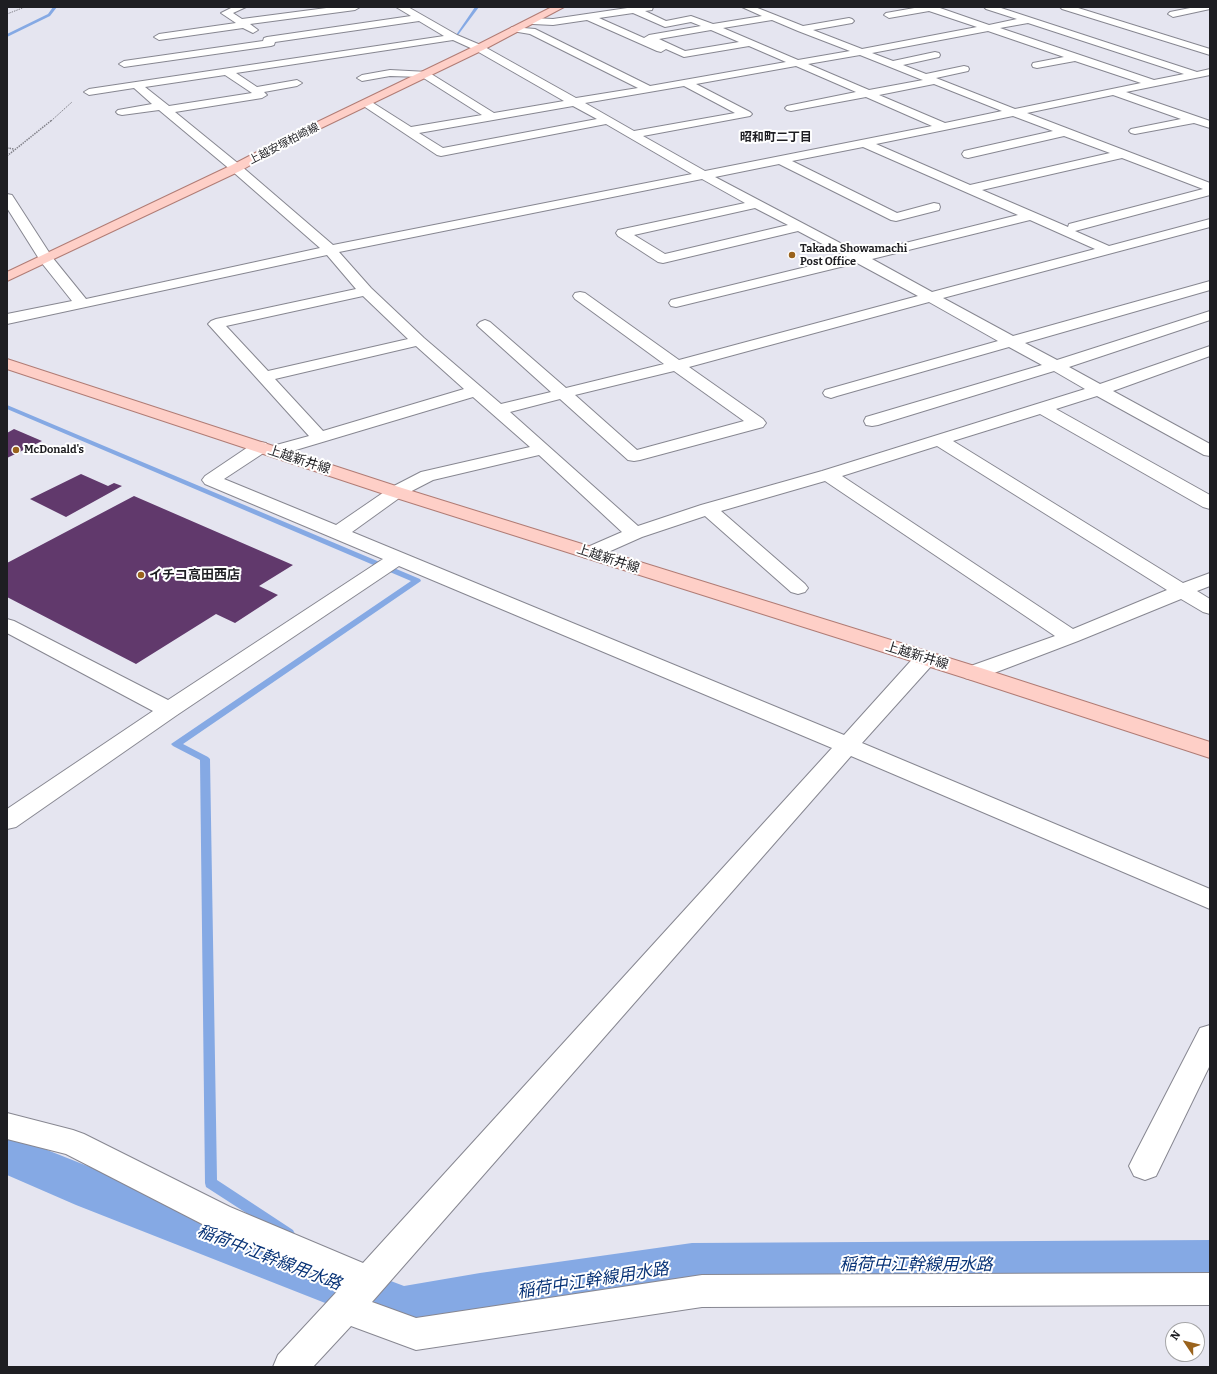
<!DOCTYPE html>
<meta charset="utf-8">
<style>
body{margin:0}
#map{position:relative;width:1217px;height:1374px;overflow:hidden;background:#e5e5f0;font-family:Bitter,serif}
canvas{display:block}
.frame{position:absolute;inset:0;border:8px solid #1e1e22;pointer-events:none}
.north{position:absolute;left:1165px;top:1322px;width:40px;height:40px;box-sizing:border-box;background:#fff;border:1px solid #a5a5a7;border-radius:50%;rotate:305deg;font-size:11px;font-weight:700;line-height:16px;text-align:center;color:#1e1e22}
.north::after{content:'';display:block;margin:auto;width:14px;height:18px;background:#9a631d;clip-path:polygon(50% 0,100% 100%,50% 72%,0 100%)}
</style>
<div id="map">
<canvas width="1217" height="1374"></canvas>
<div class="frame"></div>
<div class="north">N</div>
</div>
<script>
const context = document.querySelector('canvas').getContext('2d');
context.lineJoin = 'round';
const toPath = rows => new Path2D(rows.map(r => 'M' + r).join(''));
function fillPath(path, color) { context.fillStyle = color; context.fill(path, 'evenodd'); }
function stroke(path, color, width, dash) { context.strokeStyle = color; context.lineWidth = width; context.lineCap = dash ? 'butt' : 'round'; context.setLineDash(dash || []); context.stroke(path); }
function label(font, color, halo, rows, align = 'center') {
  context.font = font + ' Bitter,"Noto Sans JP",serif'; context.lineWidth = 4; context.setLineDash([]); context.textBaseline = 'middle'; context.strokeStyle = halo; context.fillStyle = color; for (const [text, x, y, turn = 0] of rows) {
    context.save(); context.translate(x, y); context.rotate((+turn || 0) * Math.PI / 180); context.textAlign = isNaN(turn) ? turn : align; if (halo) context.strokeText(text, 0, 0); context.fillText(text, 0, 0); context.restore();
  }
}
const stream = toPath([
 [53,7,57,7,50,16,7,37,7,34,48,14,53,7],
 [475,7,479,7,458,35,456,35,475,7],
 [7,405,420,579,421,581,183,744,208,757,210,759,217,1180,293,1230,295,1234,293,1238,288,1240,206,1187,205,1183,200,760,173,746,171,744,411,581,7,409,7,405],
 [370,1282,409,1305,411,1310,409,1315,404,1317,399,1315,365,1293,363,1288,365,1283,370,1282]
]);
const canal = toPath([
 [7,1134,110,1175,404,1286,480,1273,692,1243,1210,1240,1210,1286,692,1289,480,1321,404,1334,76,1205,7,1175,7,1134]
]);
const building = toPath([
 [14,429,42,441,7,458,7,433],
 [81,474,108,486,114,483,122,486,66,517,30,499],
 [134,496,293,565,259,586,278,595,235,623,216,614,136,664,7,597,7,563]
]);
const pathFar1 = toPath([
 [7,14,25,7],
 [51,121,72,102]
]);
const path = toPath([
 [7,148,14,149],
 [7,156,52,120]
]);
const minor = toPath([
 [233,7,246,7,233,13,242,19,334,7,360,7,355,10,250,24,258,30,253,33,243,28,159,40,154,37,159,34,236,23,221,13,233,7],
 [396,7,408,7,457,35,483,46,576,98,638,88,530,34,512,31,510,29,512,27,535,29,650,86,786,62,749,46,684,57,666,49,661,52,657,51,587,20,553,25,533,24,528,21,533,18,553,19,634,7,653,7,652,10,645,11,666,21,691,16,713,24,762,16,742,7,755,7,803,26,849,18,852,19,854,21,852,23,813,30,862,49,977,27,929,11,889,18,884,15,886,13,920,7,941,7,940,8,989,25,1017,19,986,9,984,7,998,7,1197,72,1210,69,1210,75,1126,92,1210,121,1210,128,1194,123,1135,134,1131,133,1129,131,1131,129,1181,119,1113,95,1027,113,1210,183,1210,195,1075,231,1109,246,1210,219,1210,227,943,298,1013,336,1210,281,1210,290,1025,343,1057,360,1210,311,1210,320,1069,367,1100,384,1210,346,1210,356,1113,391,1210,444,1210,456,1204,455,1097,396,1056,409,1210,495,1210,509,1203,507,1040,414,953,441,1183,583,1210,573,1210,586,1197,591,1210,599,1210,614,1203,612,1181,599,1078,641,981,678,973,680,965,678,962,673,965,668,1055,636,825,481,721,511,805,584,808,588,805,592,798,594,791,592,705,516,642,537,597,557,590,559,583,557,580,553,583,549,622,532,539,455,433,480,402,496,352,532,844,735,917,654,925,653,933,654,936,659,933,664,862,743,1210,889,1210,909,851,756,372,1302,416,1318,702,1275,1210,1273,1210,1305,702,1307,416,1350,351,1326,313,1367,273,1367,278,1355,342,1286,208,1227,66,1154,7,1139,7,1113,73,1130,84,1134,230,1207,363,1263,832,748,399,566,177,715,16,827,7,829,7,809,153,711,7,633,7,619,14,621,168,700,383,559,205,484,202,480,205,476,254,443,260,442,266,443,269,447,309,436,208,324,211,321,216,319,356,289,327,255,7,324,7,314,72,301,41,262,7,208,7,194,12,195,52,257,86,299,320,248,232,171,159,110,122,115,118,114,116,112,118,110,152,104,134,88,89,95,84,92,89,89,444,36,419,21,275,42,274,45,271,46,124,67,119,64,124,61,263,41,264,38,267,37,411,16,396,7],
 [633,13,665,27,691,22,701,26,649,35,644,38,599,18,633,13],
 [772,20,798,31,850,51,798,60,723,28,772,20],
 [1028,23,1184,74,1154,80,1000,28,1028,23],
 [711,30,739,42,685,51,659,39,711,30],
 [988,31,1064,57,1033,63,1032,65,1033,67,1037,68,1075,61,1141,83,1015,109,936,78,968,71,969,69,968,67,964,66,926,74,903,65,939,57,940,55,939,53,935,52,893,61,872,53,988,31],
 [453,40,475,50,564,101,494,113,428,72,390,70,362,75,357,78,362,81,390,76,422,77,482,115,411,127,370,101,362,101,361,103,362,105,437,155,441,156,606,124,692,174,333,245,240,165,175,112,262,98,267,95,264,92,297,86,302,83,297,80,257,87,236,73,453,40],
 [860,55,920,79,923,80,869,90,808,64,860,55],
 [796,66,856,92,787,106,785,108,787,110,791,111,866,97,932,126,705,171,643,136,750,116,752,114,750,112,696,84,796,66],
 [225,75,252,93,169,106,145,87,225,75],
 [934,84,1002,111,945,123,879,95,934,84],
 [684,86,735,113,634,131,585,103,684,86],
 [573,106,597,119,443,148,419,133,573,106],
 [1013,116,1053,131,964,151,962,154,964,157,968,158,1064,136,1110,153,970,185,876,144,1013,116],
 [863,147,1018,215,861,254,715,177,779,164,891,220,896,221,939,210,940,207,939,204,934,203,897,213,792,161,863,147],
 [1122,158,1203,189,1069,224,1068,227,982,190,1122,158],
 [702,179,745,203,623,229,618,230,616,233,618,236,658,262,663,263,798,231,847,257,671,300,669,303,671,306,676,307,857,263,918,296,679,360,585,293,580,292,575,293,573,296,575,299,664,364,566,388,490,322,485,320,480,322,477,325,480,328,551,392,501,404,424,338,371,288,339,252,702,179],
 [755,208,788,225,665,254,634,235,755,208],
 [1030,220,1095,249,932,292,872,259,1030,220],
 [363,296,408,339,268,371,226,326,363,296],
 [929,302,998,341,825,390,823,393,825,396,831,398,837,396,1009,347,1042,365,866,417,864,421,866,425,872,426,878,425,1054,371,1085,389,822,471,701,505,638,526,510,412,560,399,628,460,634,461,640,460,763,427,766,423,763,419,689,367,929,302],
 [416,346,464,389,323,431,275,379,416,346],
 [674,371,744,421,637,450,575,395,674,371],
 [473,397,530,447,421,472,390,488,336,525,224,479,265,452,267,455,273,456,279,455,473,397],
 [937,446,1167,590,1073,629,842,476,937,446],
 [1060,7,1075,7,1210,49,1210,55,1062,9,1060,7],
 [1195,7,1210,7,1210,9,1173,17,1168,14,1170,12,1195,7],
 [1210,1025,1210,1065,1156,1176,1145,1180,1134,1176,1129,1166,1134,1156,1200,1028,1210,1025]
]);
const major = toPath([
 [552,7,564,7,483,50,288,144,240,171,7,281,7,272,232,165,280,140,475,46,552,7],
 [7,359,402,488,981,668,1210,742,1210,758,965,678,390,496,7,369,7,359]
]);
const markers = [
 [792,255,4,"#9a631d"],
 [16,450,4,"#9a631d"],
 [141,575,4,"#9a631d"]
];
const farStreetnames = [
 ["上越安塚柏崎線",284,144,-27]
];
const farPoinames = [
 ["Takada Showamachi",800,249],
 ["Post Office",800,262],
 ["McDonald's",24,450]
];
const farNeighbourhoodnames = [
 ["昭和町二丁目",776,138]
];
const streetNames = [
 ["上越新井線",299,460,18],
 ["上越新井線",608,559,18],
 ["上越新井線",917,656,17]
];
const poiNames = [
 ["イチコ高田西店",149,575]
];
const nearWaternames = [
 ["稲荷中江幹線用水路",269,1258,21],
 ["稲荷中江幹線用水路",916,1265],
 ["稲荷中江幹線用水路",593,1281,-9]
];
fillPath(stream, '#85a9e4');
fillPath(canal, '#85a9e4');
fillPath(building, '#61396c');
stroke(minor, '#878791', 2);
stroke(major, '#b07c75', 2);
stroke(pathFar1, '#82828a', 1, [1.5, 1]);
stroke(path, '#82828a', 1.5, [1.5, 1]);
fillPath(minor, '#fff');
fillPath(major, '#fecfc7');
for (const [x, y, r, color] of markers) { const dot = new Path2D(); dot.arc(x, y, r, 0, 2 * Math.PI); context.fillStyle = color; context.fill(dot); stroke(dot, '#fff', 1.5); }
label('11px', '#1e1e22', '#fff', farStreetnames);
label('bold 11px', '#1e1e22', '#fff', farPoinames, 'left');
label('bold 12px', '#1e1e22', '#fff', farNeighbourhoodnames);
label('13px', '#1e1e22', '#fff', streetNames);
label('bold 13px', '#1e1e22', '#fff', poiNames, 'left');
label('italic 17px', '#083377', '#fff', nearWaternames);
</script>
